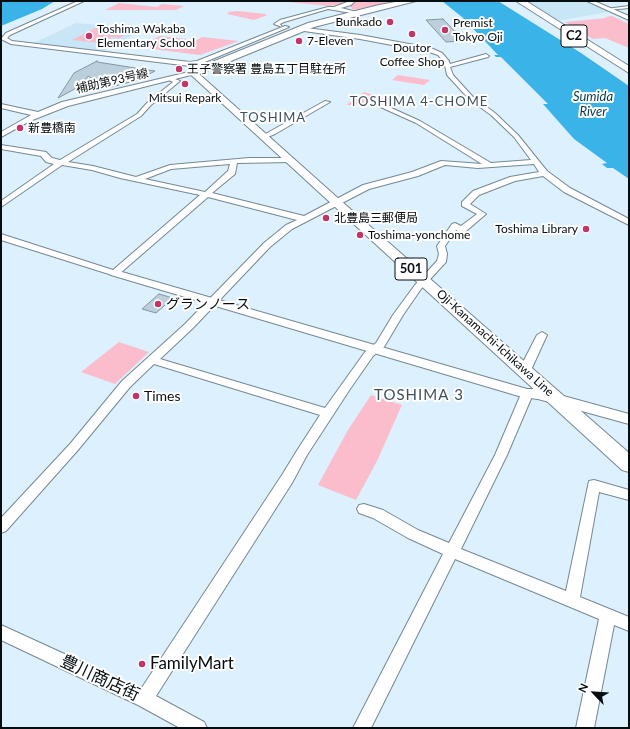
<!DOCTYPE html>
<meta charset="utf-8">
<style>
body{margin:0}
#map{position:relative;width:630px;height:729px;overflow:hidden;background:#dcf1fd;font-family:Lato,sans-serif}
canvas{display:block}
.frame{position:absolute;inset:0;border:2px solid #060d11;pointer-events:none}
.north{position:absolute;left:574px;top:673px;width:40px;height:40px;-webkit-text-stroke:3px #fff;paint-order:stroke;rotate:295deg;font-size:11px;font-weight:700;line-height:16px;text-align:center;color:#060d11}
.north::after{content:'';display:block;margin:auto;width:14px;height:18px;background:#060d11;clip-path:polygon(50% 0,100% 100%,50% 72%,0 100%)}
</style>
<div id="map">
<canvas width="630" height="729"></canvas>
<div class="frame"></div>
<div class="north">N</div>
</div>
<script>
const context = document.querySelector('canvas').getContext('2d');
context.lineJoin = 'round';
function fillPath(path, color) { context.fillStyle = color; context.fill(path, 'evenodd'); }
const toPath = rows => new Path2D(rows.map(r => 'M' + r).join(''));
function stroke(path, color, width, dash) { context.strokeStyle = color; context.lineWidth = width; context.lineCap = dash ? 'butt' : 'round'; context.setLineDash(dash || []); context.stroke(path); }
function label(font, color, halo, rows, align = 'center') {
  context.font = font + ' Lato,"Noto Sans JP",sans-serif'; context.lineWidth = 4; context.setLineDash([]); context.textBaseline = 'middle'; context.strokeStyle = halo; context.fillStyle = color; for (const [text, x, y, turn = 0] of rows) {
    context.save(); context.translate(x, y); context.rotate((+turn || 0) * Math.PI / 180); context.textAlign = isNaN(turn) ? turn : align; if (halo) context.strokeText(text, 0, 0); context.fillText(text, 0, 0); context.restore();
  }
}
const built = toPath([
 [525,1,585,1,609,12,556,21],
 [76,23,143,29,103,52,34,43]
]);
const green = toPath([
 [278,1,349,1,343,4,329,6],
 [357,1,394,1,357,10,352,9,350,6],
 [119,3,157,7,162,4,184,6,176,10,105,10],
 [237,11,266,14,265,15,268,15,254,20,227,14,229,12],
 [612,16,629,24,629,48,605,38,593,39,565,22,607,18,605,17],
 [97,27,133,31,119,38,112,37,100,43,72,40],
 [160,36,197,40,202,37,239,41,200,55,137,47],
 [398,75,430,80,424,85,392,80],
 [364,92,386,99,360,105,346,105],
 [119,342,149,352,115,384,81,372],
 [371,395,402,405,377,461,356,500,318,485,348,430]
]);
const water = toPath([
 [1,1,55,1,42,9,1,26],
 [442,1,498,1,581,53,629,86,629,179,613,168,607,168,602,164,607,163,574,139,543,104,548,104,501,57,496,57,494,55,498,55,462,17]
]);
const building = toPath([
 [443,19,464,41,446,42,426,20,443,19],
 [97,61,97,62,155,71,138,80,107,88,88,76,82,85,58,98,74,73,97,61],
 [159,294,173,298,156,313,142,309,159,294]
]);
const minor = toPath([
 [78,1,84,1,10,35,7,38,12,41,190,62,197,61,285,26,289,27,200,64,190,66,11,44,1,39,6,33,78,1],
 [350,1,355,1,351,5,341,8,357,12,357,14,328,9,284,22,280,24,282,27,274,24,280,20,328,7,334,7,350,1],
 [629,6,629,8,608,10,606,9,629,6],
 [486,54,489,56,488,57,450,67,453,75,473,97,495,113,518,135,547,171,570,188,629,219,629,225,564,192,543,176,515,181,479,195,470,204,486,214,465,232,462,233,456,230,445,246,447,254,446,262,421,289,403,315,384,347,373,356,350,389,307,455,292,483,156,696,204,722,207,728,180,728,138,705,1,640,1,625,141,689,282,475,298,449,320,415,154,364,130,387,78,450,6,531,1,533,1,518,70,444,122,381,185,324,264,243,286,225,297,220,208,197,118,275,112,275,1,240,1,234,113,270,200,195,120,178,92,170,62,165,1,207,1,201,54,164,46,162,41,156,1,149,1,145,46,152,52,158,60,160,137,114,147,103,173,82,167,79,170,77,180,81,151,105,141,116,68,162,93,166,136,177,170,165,249,158,288,158,292,160,291,162,237,163,235,174,212,193,304,216,363,185,412,172,441,161,482,164,416,123,376,105,375,104,378,102,420,121,491,163,531,160,514,137,491,115,469,99,447,75,444,60,448,60,450,64,486,54],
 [230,164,228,171,205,192,145,179,171,169,230,164],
 [534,164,539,172,510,177,473,191,462,202,462,206,477,214,461,226,455,223,452,224,437,246,439,254,437,261,415,285,393,315,376,343,365,352,325,408,160,359,193,328,270,247,292,229,369,189,418,176,445,165,478,168,534,164],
 [325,101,330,102,275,134,263,139,260,137,325,101],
 [542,332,547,335,531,370,529,373,521,373,519,370,537,335,542,332],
 [527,390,531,391,533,394,507,455,461,549,566,591,589,481,594,480,629,490,629,500,599,492,580,597,629,617,629,631,614,625,594,728,576,728,599,619,455,559,371,728,353,728,443,554,408,538,373,518,359,513,357,509,359,505,364,504,383,510,418,530,449,543,495,455,521,394,523,391,527,390]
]);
const tertiary = toPath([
 [587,1,594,1,629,16,629,20,587,1],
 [299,27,360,35,431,48,442,53,449,61,444,62,438,55,429,52,360,39,297,30,297,28,299,27],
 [193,71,195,72,195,74,68,106,30,121,1,137,1,132,31,115,1,108,1,104,38,112,62,102,193,71],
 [115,270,527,389,538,389,629,414,629,424,538,399,522,397,111,275,109,273,111,271,115,270]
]);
const primary = toPath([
 [401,1,416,1,314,27,199,74,340,200,629,453,629,472,622,470,189,73,190,71,308,23,379,5,401,1]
]);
const motorway = toPath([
 [516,1,526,1,629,66,629,73,516,1]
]);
const markers = [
 [390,22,4,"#c23569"],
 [445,30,4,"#c23569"],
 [412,34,4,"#c23569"],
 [89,36,4,"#c23569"],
 [299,41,4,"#c23569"],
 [179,69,4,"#c23569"],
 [185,84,4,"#c23569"],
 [20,128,4,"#c23569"],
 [326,218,4,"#c23569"],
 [586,229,4,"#c23569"],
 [360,235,4,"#c23569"],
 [158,304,4,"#c23569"],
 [136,396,4,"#c23569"],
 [142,664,4,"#c23569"]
];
const farPoinames = [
 ["Bunkado",382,22,"right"],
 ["Premist",453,23],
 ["Tokyo Oji",453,37],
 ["Toshima Wakaba",97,29],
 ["Elementary School",97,43],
 ["7-Eleven",307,41],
 ["Doutor",412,48,"center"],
 ["Coffee Shop",412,62,"center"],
 ["王子警察署 豊島五丁目駐在所",187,69],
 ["Mitsui Repark",185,98,"center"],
 ["新豊橋南",28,128],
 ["北豊島三郵便局",334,218],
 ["Toshima Library",578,229,"right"],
 ["Toshima-yonchome",368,235]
];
const farStreetnames = [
 ["補助第93号線",112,81,-13],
 ["Oji-Kanamachi-Ichikawa Line",495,343,42]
];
const shields = [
 [574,36,26],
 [411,269,32]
];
const shieldNames = [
 ["C2",574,36],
 ["501",411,269]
];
const farWaternames = [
 ["Sumida",593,97],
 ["River",593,112]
];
const farNeighbourhoodnames = [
 ["TOSHIMA 4-CHOME",419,102]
];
const farQuarternames = [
 ["TOSHIMA",273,118]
];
const poiNames = [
 ["グランノース",166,304],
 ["Times",144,396]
];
const neighbourhoodNames = [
 ["TOSHIMA 3",419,395]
];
const nearPoinames = [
 ["FamilyMart",150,664]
];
const nearStreetnames = [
 ["豊川商店街",100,678,25]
];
fillPath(built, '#c9e6f6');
fillPath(green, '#fbbccb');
fillPath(water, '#3ab3e8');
fillPath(building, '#bbd0dc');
stroke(building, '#8296a1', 1);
stroke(minor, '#758893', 2);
stroke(tertiary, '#758893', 2);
stroke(primary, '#758893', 2);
stroke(motorway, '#758893', 2);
fillPath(minor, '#fff');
fillPath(tertiary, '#fff');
fillPath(primary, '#fff');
fillPath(motorway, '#fff');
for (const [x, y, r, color] of markers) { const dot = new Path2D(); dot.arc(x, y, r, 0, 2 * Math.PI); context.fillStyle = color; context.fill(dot); stroke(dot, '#fff', 1.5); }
label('12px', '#060d11', '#fff', farPoinames, 'left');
label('12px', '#060d11', '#fff', farStreetnames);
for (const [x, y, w] of shields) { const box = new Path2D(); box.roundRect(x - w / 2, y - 11, w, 22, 3); context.fillStyle = '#fff'; context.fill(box); stroke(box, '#060d11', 1); }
label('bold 13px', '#060d11', null, shieldNames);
label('italic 13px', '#03384e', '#fff', farWaternames);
context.letterSpacing = '1px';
label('13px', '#3f515b', '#fff', farNeighbourhoodnames);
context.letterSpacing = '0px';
context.letterSpacing = '1px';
label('13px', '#3f515b', '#fff', farQuarternames);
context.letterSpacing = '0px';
label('14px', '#060d11', '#fff', poiNames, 'left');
context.letterSpacing = '1px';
label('15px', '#3f515b', '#fff', neighbourhoodNames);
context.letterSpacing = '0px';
label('17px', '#060d11', '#fff', nearPoinames, 'left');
label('17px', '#060d11', '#fff', nearStreetnames);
</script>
